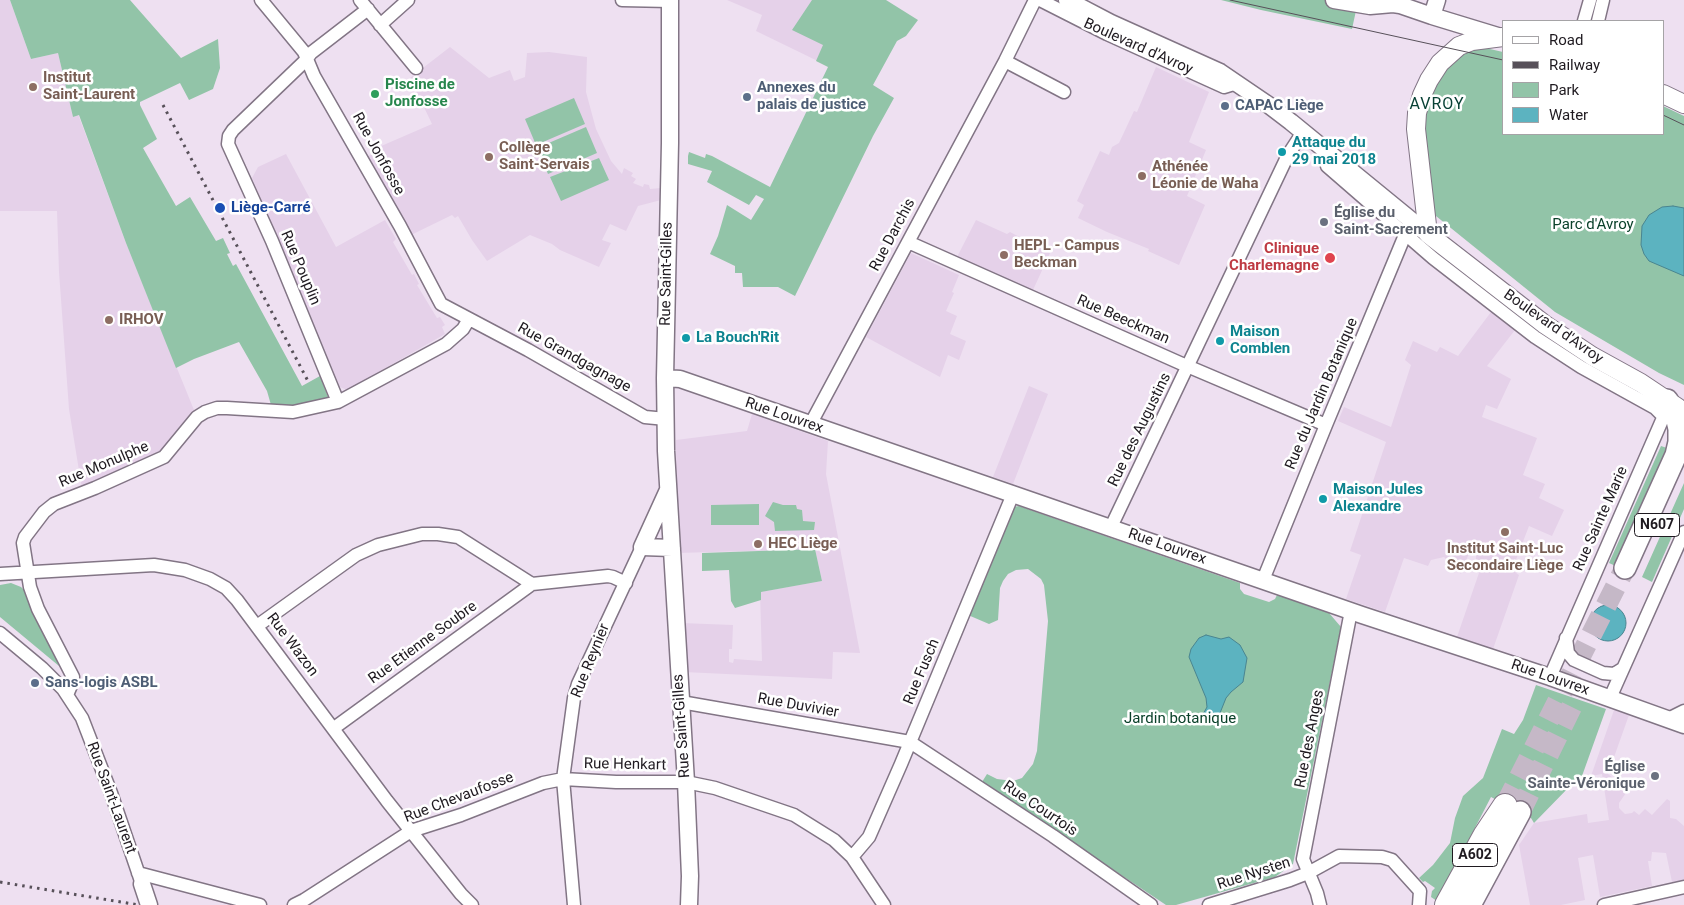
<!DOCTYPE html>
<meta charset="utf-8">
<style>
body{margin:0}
#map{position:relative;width:1684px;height:905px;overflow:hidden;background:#eee0f1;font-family:Roboto,sans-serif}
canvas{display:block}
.legend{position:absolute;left:1502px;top:20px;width:162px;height:115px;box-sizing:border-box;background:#fff;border:1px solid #a5a3a6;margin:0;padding:6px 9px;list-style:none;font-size:15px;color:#1f1a20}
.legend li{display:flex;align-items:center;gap:10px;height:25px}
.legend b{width:25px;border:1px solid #a5a3a6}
</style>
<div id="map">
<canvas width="1684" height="905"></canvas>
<ul class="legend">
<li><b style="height:6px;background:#fff"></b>Road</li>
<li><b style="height:6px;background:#575059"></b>Railway</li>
<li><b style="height:14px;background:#92c4a8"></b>Park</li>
<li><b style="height:14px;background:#5cb3c0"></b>Water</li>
</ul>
</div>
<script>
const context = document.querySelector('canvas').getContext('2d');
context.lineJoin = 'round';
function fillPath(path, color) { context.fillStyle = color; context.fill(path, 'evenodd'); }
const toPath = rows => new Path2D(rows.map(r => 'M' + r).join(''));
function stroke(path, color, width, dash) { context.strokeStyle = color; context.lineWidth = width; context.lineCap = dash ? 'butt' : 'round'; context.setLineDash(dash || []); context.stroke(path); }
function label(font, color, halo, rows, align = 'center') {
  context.font = font + ' Roboto,sans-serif'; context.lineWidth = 5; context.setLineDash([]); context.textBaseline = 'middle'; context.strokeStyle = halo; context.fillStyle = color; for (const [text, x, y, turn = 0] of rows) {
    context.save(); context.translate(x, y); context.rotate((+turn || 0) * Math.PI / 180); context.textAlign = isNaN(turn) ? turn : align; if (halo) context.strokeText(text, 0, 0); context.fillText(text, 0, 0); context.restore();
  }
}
const built = toPath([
 [0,0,10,0,31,59,58,53,73,117,78,114,126,243,194,410,160,452,82,489,69,409,59,272,57,211,0,211],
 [727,0,869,0,828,66,756,31,762,15],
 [450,47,489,78,510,70,514,81,525,77,527,53,549,52,587,57,586,92,596,129,611,161,622,174,624,168,633,173,631,176,636,179,633,183,643,187,644,184,649,185,650,189,661,188,661,200,638,206,626,231,610,224,602,240,611,243,599,267,560,250,552,244,530,235,487,261,472,240,458,216,455,218,452,215,411,235,368,156,373,154,372,150,432,124,410,78],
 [1156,67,1209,92,1189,142,1206,150,1187,196,1205,205,1179,265,1148,251,1149,249,1107,232,1078,218,1084,205,1077,201,1100,151,1109,155,1112,147,1119,143,1134,111,1137,112],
 [286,154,336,247,385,220,396,239,393,242,412,275,414,274,419,284,417,285,437,318,440,317,445,325,442,327,445,334,347,390,340,387,252,178,258,167],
 [976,220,1007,234,1010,232,1050,253,1033,290,957,257],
 [911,253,959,275,952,292,954,293,946,311,957,316,950,334,966,341,959,360,948,355,940,377,866,337],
 [1491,312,1515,330,1487,366,1511,379,1497,409,1486,405,1482,417,1537,438,1523,475,1545,484,1539,498,1564,510,1552,536,1529,526,1512,570,1519,575,1493,649,1457,637,1481,567,1476,566,1476,553,1469,553,1461,574,1444,557,1431,560,1428,566,1404,558,1385,612,1346,599,1361,555,1350,551,1386,442,1338,421,1344,407,1391,427,1411,365,1405,360,1413,341,1437,352,1440,347,1458,356],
 [1029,386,1048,394,1013,484,993,477],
 [752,414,828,441,826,474,860,653,833,652,832,679,684,672,681,623,733,625,732,649,729,649,729,662,733,663,734,659,762,661,760,592,822,581,815,549,677,553,676,440,747,431],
 [1614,710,1629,715,1608,774,1628,790,1619,803,1619,808,1625,814,1632,813,1634,811,1639,815,1645,809,1652,815,1667,799,1670,801,1670,818,1676,819,1684,826,1684,880,1672,882,1666,853,1652,852,1651,861,1648,861,1652,886,1600,897,1593,855,1578,858,1585,900,1561,905,1530,905,1519,845,1534,823,1587,814,1588,823,1609,820,1602,774,1591,776]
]);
const green = toPath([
 [10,0,130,0,181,58,218,39,220,68,213,89,189,100,180,83,140,102,140,105,157,139,143,148,176,206,190,197,216,241,223,238,230,253,227,254,233,266,236,264,302,386,320,376,328,397,293,406,271,405,267,391,239,342,194,359,176,368,126,243,79,115,73,117,58,53,31,59],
 [812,0,886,0,918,20,906,36,897,41,873,85,894,98,873,136,795,296,778,287,743,287,742,273,735,273,735,266,710,254,718,236,727,205,751,220,764,199,756,195,749,205,707,182,712,171,688,164,688,156,689,152,705,158,706,154,712,156,770,187,828,67,816,61,823,45,792,30],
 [1221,0,1328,0,1357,6,1352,29,1261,10],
 [1481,47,1503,52,1503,134,1663,134,1663,106,1684,116,1684,385,1659,373,1555,312,1431,212,1420,129,1432,84,1456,56],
 [574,98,585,124,536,145,525,119],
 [586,127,597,153,548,174,537,148],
 [599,158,609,180,561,201,550,177],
 [1661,446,1670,449,1618,567,1609,563],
 [1684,483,1684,509,1652,582,1642,577],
 [773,502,783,505,796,505,797,509,802,510,803,521,815,522,814,530,775,531,774,522,765,516],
 [759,504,759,525,711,525,711,505],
 [1019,506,1240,583,1240,589,1244,594,1269,602,1275,599,1277,595,1329,613,1341,627,1293,864,1275,877,1176,905,1166,905,982,782,987,774,997,779,1013,781,1022,778,1033,764,1037,751,1048,621,1044,585,1041,579,1028,569,1016,570,1008,574,1003,581,1000,588,998,620,989,624,968,615,1013,507],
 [815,549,822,581,761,592,761,600,735,608,731,601,729,570,702,571,702,553],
 [11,583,21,587,29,595,59,666,0,617,0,585],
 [1536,685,1606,709,1582,776,1572,784,1534,823,1531,818,1491,797,1437,901,1431,897,1432,891,1435,888,1425,881,1423,882,1419,878,1433,865,1450,843,1455,818,1463,796,1483,778,1502,729,1514,734,1523,720]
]);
const water = toPath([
 [1673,206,1684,208,1684,276,1649,261,1644,254,1641,245,1642,226,1649,215,1662,207,1673,206],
 '1590 623a18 18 0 1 1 36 0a18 18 0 1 1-36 0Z',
 [1206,635,1221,639,1229,637,1240,645,1247,658,1243,682,1231,692,1226,698,1220,713,1212,720,1201,718,1207,707,1206,698,1189,657,1191,649,1199,638,1206,635]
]);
const trunkTunnel = toPath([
 [1505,806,1625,568],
 [1520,812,1576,698]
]);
const minor = toPath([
 [261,0,304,52,314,76,400,226,441,304,528,350,645,417,666,419],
 [360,0,416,68],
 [622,0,670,1],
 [1040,0,1107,34,1224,87,1237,83],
 [1584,21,1590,0],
 [1598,21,1603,0],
 [380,25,408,0],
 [1005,61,1064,92],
 [1324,149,1327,166,1433,258,1535,337,1581,367,1655,408,1662,415,1663,418,1550,677],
 [908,242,1180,363,1326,425],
 [338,402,272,241,228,144,229,136,233,130,306,60,311,53,368,9],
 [810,425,1005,61,1035,0],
 [1111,527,1288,155,1303,132],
 [0,574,154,565,185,570,210,579,226,588,237,600,387,801,461,894,472,905],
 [1263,580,1326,425,1405,235,1409,229],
 [257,626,356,555,378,545,422,534,438,534,458,537,532,584,608,576,613,577,626,583],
 [0,633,42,668,63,689,82,718,111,793,142,884],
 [1566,638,1568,653,1574,660,1603,673,1614,674,1622,669],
 [67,695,72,683,73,677,38,609,30,587,23,543,25,537,44,512,54,504,95,488,164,457,197,417,205,412,217,408,227,408,293,412,338,402,446,344,463,329,469,319],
 [1610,698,1684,532],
 [681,702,910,742,1053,836,1151,905],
 [1668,719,1684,711],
 [334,728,532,584],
 [852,857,869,837,901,764,1013,494],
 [138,873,260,905],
 [294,905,304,900,411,831,461,815,543,783,563,779,616,782,686,782,715,788,794,815,834,840,852,857,884,905],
 [574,905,563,779,574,698,578,684,642,547],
 [1209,905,1290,880,1308,873,1339,856,1382,857,1392,860,1420,891,1419,905],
 [1320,905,1317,893,1303,859,1351,611],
 [1604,905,1684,887]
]);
const tertiary = toPath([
 [670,0,670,143,665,378,666,451,686,782,690,876,689,905],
 [1067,0,1111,23,1220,72,1270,106,1291,122,1428,234],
 [1334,0,1370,6,1393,4,1400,5,1432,16,1501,37],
 [1432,16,1437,0],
 [665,378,680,379,1362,615,1550,677,1684,725],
 [668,490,642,547,672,548],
 [142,884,149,905]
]);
const secondary = toPath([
 [1503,37,1472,41,1459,46,1440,63,1429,80,1422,95,1417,113,1416,129,1428,234,1544,324,1592,356,1641,383,1677,407],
 [1663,94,1684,104]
]);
const trunk = toPath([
 [1625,568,1676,455,1679,442,1679,429,1676,416,1667,400],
 [1470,905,1520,812]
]);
const motorway = toPath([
 [1447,905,1485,836,1505,806]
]);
const tram = toPath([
 [1230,0,1503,60],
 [1663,115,1684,125]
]);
const rail = toPath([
 [163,105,309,383],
 [0,882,139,905]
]);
const markers = [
 [33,87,5,"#8d6e63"],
 [375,94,5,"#2e9e5b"],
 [747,97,5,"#5c6f8a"],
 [1225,106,5,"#5c6f8a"],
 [1282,152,5,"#0f9aa8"],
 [489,157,5,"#8d6e63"],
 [1142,176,5,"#8d6e63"],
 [220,208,6,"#1a4fb4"],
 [1324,222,5,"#6b7280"],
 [1004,255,5,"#8d6e63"],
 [1330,258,6,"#e0444e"],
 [109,320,5,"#8d6e63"],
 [686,338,5,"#0f9aa8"],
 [1220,341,5,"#0f9aa8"],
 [1323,499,5,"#0f9aa8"],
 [1505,532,5,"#8d6e63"],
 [758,544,5,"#8d6e63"],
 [35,683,5,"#5c6f8a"],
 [1655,776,5,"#6b7280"]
];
const shields = [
 [1657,525,45],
 [1475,855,45]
];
const shieldNames = [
 ["N607",1657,525],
 ["A602",1475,855]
];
const streetNames = [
 ["Boulevard d'Avroy",1138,47,24],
 ["Rue Jonfosse",378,154,61],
 ["Rue Darchis",893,235,-62],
 ["Rue Pouplin",300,268,67],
 ["Rue Saint-Gilles",667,274,-89],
 ["Rue Beeckman",1123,320,24],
 ["Boulevard d'Avroy",1553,327,35],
 ["Rue Grandgagnage",574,358,29],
 ["Rue du Jardin Botanique",1322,394,-67],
 ["Rue Louvrex",784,416,19],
 ["Rue des Augustins",1140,430,-64],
 ["Rue Monulphe",104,465,-23],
 ["Rue Sainte Marie",1601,519,-66],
 ["Rue Louvrex",1167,547,19],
 ["Rue Etienne Soubre",423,643,-36],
 ["Rue Wazon",292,645,53],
 ["Rue Reynier",591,661,-68],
 ["Rue Fusch",922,672,-67],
 ["Rue Louvrex",1550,678,19],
 ["Rue Duvivier",798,706,10],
 ["Rue Saint-Gilles",682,726,-94],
 ["Rue des Anges",1310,739,-79],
 ["Rue Henkart",625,765,1],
 ["Rue Saint-Laurent",111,798,70],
 ["Rue Chevaufosse",459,798,-21],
 ["Rue Courtois",1040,809,34],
 ["Rue Nysten",1254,874,-18]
];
const educationNames = [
 ["Institut",43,78],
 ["Saint-Laurent",43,95],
 ["Collège",499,148],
 ["Saint-Servais",499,165],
 ["Athénée",1152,167],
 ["Léonie de Waha",1152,184],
 ["HEPL - Campus",1014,246],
 ["Beckman",1014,263],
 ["IRHOV",119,320],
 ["HEC Liège",768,544],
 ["Institut Saint-Luc",1505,549,"center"],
 ["Secondaire Liège",1505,566,"center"]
];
const leisureNames = [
 ["Piscine de",385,85],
 ["Jonfosse",385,102]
];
const serviceNames = [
 ["Annexes du",757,88],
 ["palais de justice",757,105],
 ["CAPAC Liège",1235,106],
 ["Sans-logis ASBL",45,683]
];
const cultureNames = [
 ["Attaque du",1292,143],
 ["29 mai 2018",1292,160],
 ["Maison",1230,332],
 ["Comblen",1230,349],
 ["La Bouch'Rit",696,338],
 ["Maison Jules",1333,490],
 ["Alexandre",1333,507]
];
const transitNames = [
 ["Liège-Carré",231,208]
];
const worshipNames = [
 ["Église du",1334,213],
 ["Saint-Sacrement",1334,230],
 ["Église",1645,767,"right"],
 ["Sainte-Véronique",1645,784,"right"]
];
const parkNames = [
 ["Parc d'Avroy",1593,225],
 ["Jardin botanique",1180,719]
];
const healthNames = [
 ["Clinique",1319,249],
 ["Charlemagne",1319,266]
];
const neighbourhoodNames = [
 ["AVROY",1437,105]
];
fillPath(built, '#e5d1e9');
fillPath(green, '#92c4a8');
fillPath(water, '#5cb3c0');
stroke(water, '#4a8590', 1);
stroke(trunkTunnel, '#c5b8c7', 21, [21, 11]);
stroke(minor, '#827585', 15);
stroke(tertiary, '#827585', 19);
stroke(secondary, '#827585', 20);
stroke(trunk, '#827585', 24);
stroke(motorway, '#827585', 26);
stroke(minor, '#fff', 12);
stroke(tertiary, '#fff', 16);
stroke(secondary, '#fff', 18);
stroke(trunk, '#fff', 21);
stroke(motorway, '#fff', 24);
stroke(tram, '#575059', 1);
stroke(rail, '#575059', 3, [2.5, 5]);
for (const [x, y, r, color] of markers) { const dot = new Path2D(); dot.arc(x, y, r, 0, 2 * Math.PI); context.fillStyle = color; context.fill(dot); stroke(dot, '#fff', 2); }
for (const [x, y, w] of shields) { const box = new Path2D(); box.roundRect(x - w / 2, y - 11.5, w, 23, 4); context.fillStyle = '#fff'; context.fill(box); stroke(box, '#1f1a20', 1); }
label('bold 14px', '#1f1a20', null, shieldNames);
label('15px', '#1f1a20', '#fff', streetNames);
label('bold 15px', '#785e54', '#fff', educationNames, 'left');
label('bold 15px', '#27864d', '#fff', leisureNames, 'left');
label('bold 15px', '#4e5e75', '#fff', serviceNames, 'left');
label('bold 15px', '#0d838f', '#fff', cultureNames, 'left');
label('bold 15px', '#164399', '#fff', transitNames, 'left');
label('bold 15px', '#5b616d', '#fff', worshipNames, 'left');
label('15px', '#0a412a', '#fff', parkNames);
label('bold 15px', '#be3a42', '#fff', healthNames, 'right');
context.letterSpacing = '1px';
label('16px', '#084135', '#fff', neighbourhoodNames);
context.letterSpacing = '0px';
</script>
